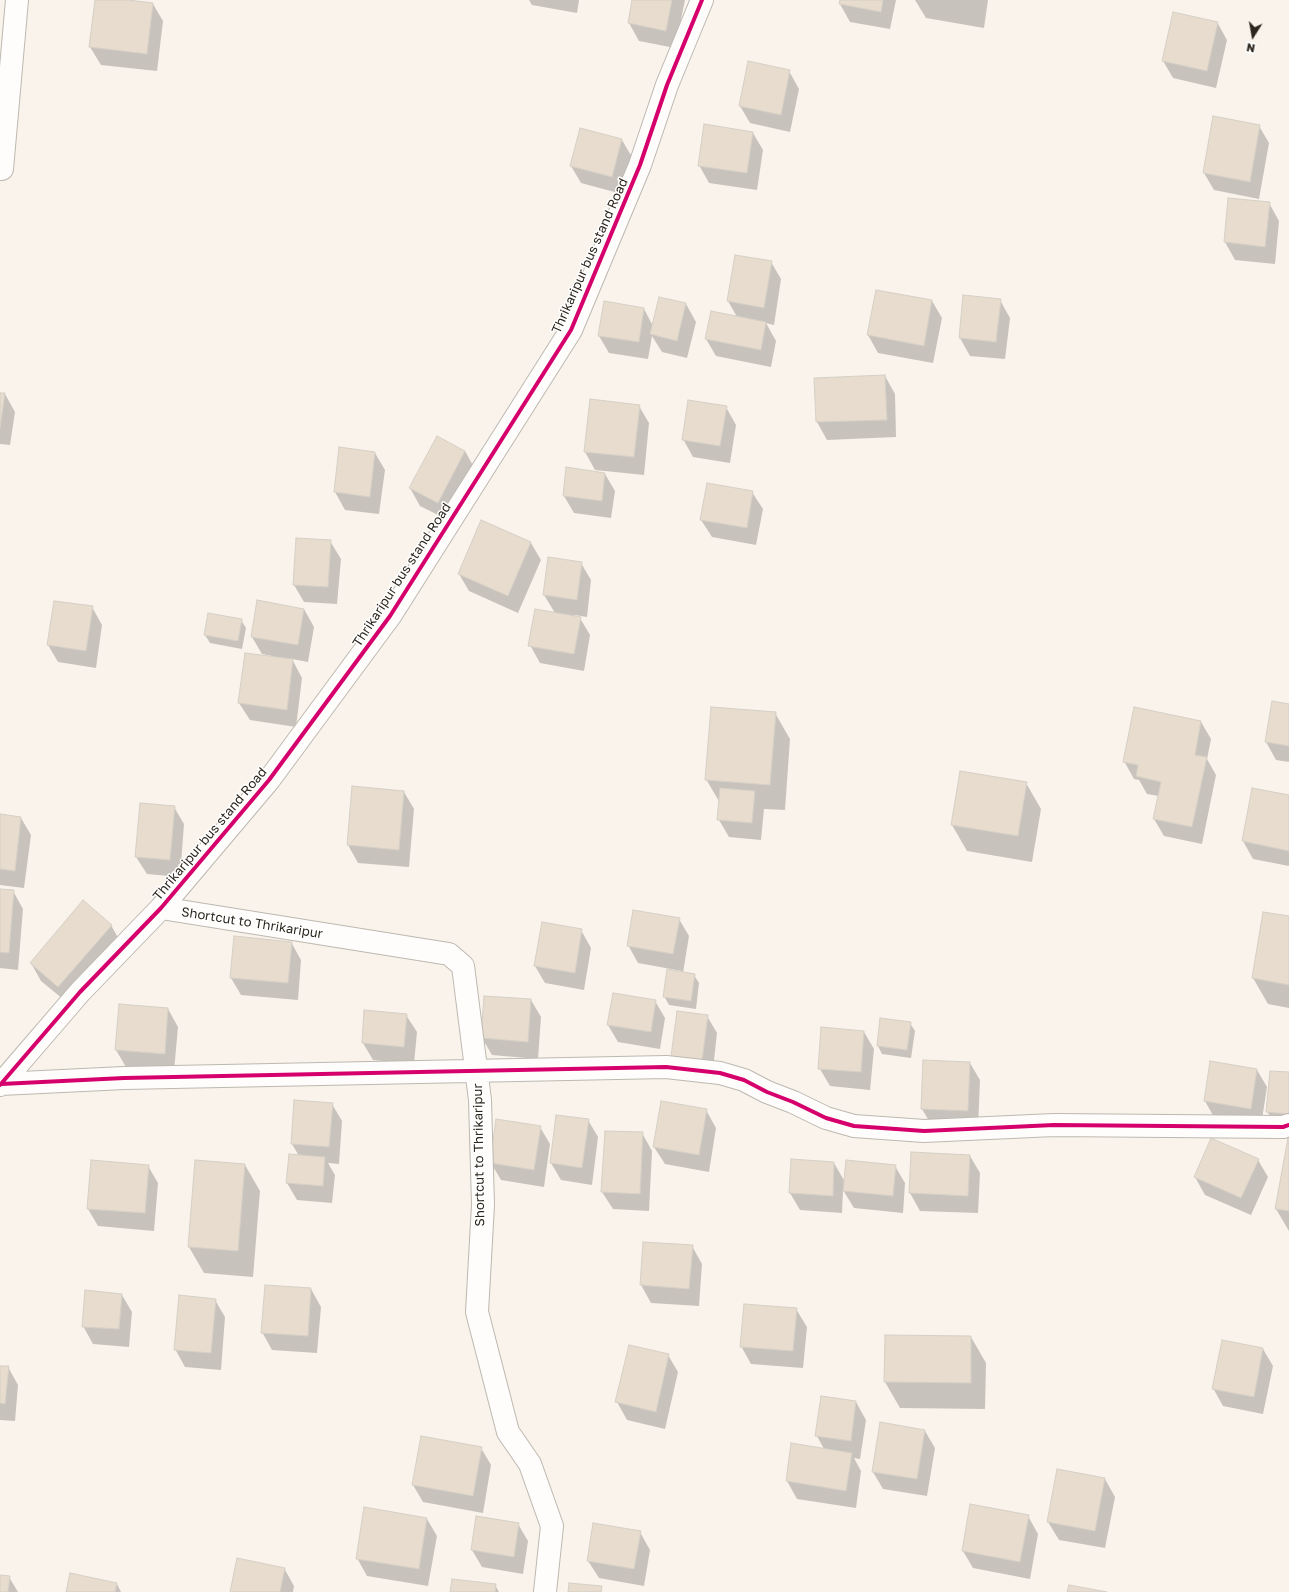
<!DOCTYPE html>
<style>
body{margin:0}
#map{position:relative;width:1289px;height:1592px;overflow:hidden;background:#f9f3eb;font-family:"Golos Text",sans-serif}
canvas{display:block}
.north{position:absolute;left:1233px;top:16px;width:40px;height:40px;-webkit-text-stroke:3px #fff;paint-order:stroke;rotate:191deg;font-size:11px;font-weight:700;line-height:16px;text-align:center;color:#2c261d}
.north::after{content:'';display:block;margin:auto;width:14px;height:18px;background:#2c261d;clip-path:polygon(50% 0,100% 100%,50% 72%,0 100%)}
</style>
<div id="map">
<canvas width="1289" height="1592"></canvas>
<div class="north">N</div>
</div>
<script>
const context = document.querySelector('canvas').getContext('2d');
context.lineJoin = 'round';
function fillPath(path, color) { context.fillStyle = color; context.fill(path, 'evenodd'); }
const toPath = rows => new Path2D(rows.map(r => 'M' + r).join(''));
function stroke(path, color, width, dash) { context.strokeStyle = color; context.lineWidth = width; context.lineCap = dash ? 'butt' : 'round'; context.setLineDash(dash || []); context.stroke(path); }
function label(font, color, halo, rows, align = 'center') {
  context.font = font + ' "Golos Text",sans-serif'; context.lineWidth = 3; context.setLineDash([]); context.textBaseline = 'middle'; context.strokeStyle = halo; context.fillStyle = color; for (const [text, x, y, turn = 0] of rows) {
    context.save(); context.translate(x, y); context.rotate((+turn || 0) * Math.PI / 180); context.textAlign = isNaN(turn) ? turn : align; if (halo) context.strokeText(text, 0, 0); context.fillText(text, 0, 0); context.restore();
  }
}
const shadow = toPath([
 [96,0,120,0,153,4,163,21,157,71,101,65,90,47],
 [529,0,579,0,577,13,532,5],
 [633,0,685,0,675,48,639,41,629,23],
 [841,0,896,0,890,29,850,22,840,4],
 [915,0,988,0,984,28,926,18],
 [1217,22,1227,40,1216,88,1173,78,1163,61],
 [789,71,799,89,790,132,750,123,740,106],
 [1259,126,1269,143,1259,199,1214,190,1204,173],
 [753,133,763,150,757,190,709,183,699,165],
 [622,140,632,157,622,194,581,183,571,166],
 [1269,203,1279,221,1275,264,1235,260,1225,242],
 [771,262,781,279,774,325,766,323,776,341,771,367,716,356,706,339,737,317,728,301],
 [964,296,1000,300,1010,318,1005,359,970,356,960,338],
 [932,301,942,318,933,363,878,353,868,335],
 [686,304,696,322,687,358,662,352,652,336,648,359,609,353,599,336,644,309,653,326],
 [885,376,895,394,896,437,827,440,817,422,815,379],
 [0,394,5,394,15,412,10,445,0,444],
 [591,400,639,406,649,423,644,475,595,470,585,452],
 [726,407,736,425,730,463,693,457,683,439],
 [465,451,475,469,448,520,420,506,410,488],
 [375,453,385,470,379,514,345,510,335,492],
 [605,474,615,491,611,518,574,513,564,496],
 [752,492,763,509,756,545,712,537,701,520],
 [330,541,341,559,337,604,304,602,294,585],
 [531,543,541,560,518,613,469,591,459,574],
 [581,563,591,580,587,617,575,615,575,617,580,618,590,635,584,671,540,663,530,645,555,613,544,595],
 [92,607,102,625,96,668,58,662,48,645],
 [304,609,314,627,308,662,292,659,302,678,296,727,250,720,239,703,272,656,262,654,252,637],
 [241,620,246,628,242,649,210,643,205,635],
 [1289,705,1289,762,1276,760,1266,742],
 [775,713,790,739,785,810,764,809,761,840,729,837,719,820,720,803,706,779],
 [1201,722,1211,739,1207,759,1216,775,1202,844,1164,836,1154,819,1159,796,1147,794,1139,780,1134,779,1124,761],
 [1026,783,1041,809,1032,862,967,851,952,825],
 [353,787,404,792,414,809,409,867,358,863,348,845],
 [1253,789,1289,796,1289,866,1253,859,1243,841],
 [174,807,184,824,180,877,147,874,136,857],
 [0,815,21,818,31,835,24,888,0,885],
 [0,890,13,891,23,909,18,970,0,968],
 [1289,917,1289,1008,1268,1004,1253,978],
 [679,919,689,936,683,973,694,975,699,983,696,1009,669,1005,664,996,682,971,638,963,628,945],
 [111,925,121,943,69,1004,41,981,31,963],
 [581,930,591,948,584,990,545,983,535,966],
 [291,942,301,960,298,1000,241,995,231,978],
 [531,1000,541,1017,538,1059,492,1055,482,1038],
 [655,1001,665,1018,660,1049,618,1042,608,1025],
 [168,1009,178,1027,174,1071,126,1067,116,1050],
 [678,1012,707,1016,717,1033,712,1078,682,1074,672,1056],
 [406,1015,417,1032,414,1064,373,1060,363,1043],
 [910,1023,915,1031,911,1058,882,1054,878,1046],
 [864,1032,874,1049,870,1090,830,1086,820,1069],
 [970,1063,980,1080,978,1128,932,1126,922,1109],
 [1257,1070,1267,1087,1261,1126,1215,1119,1205,1101],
 [1289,1073,1289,1130,1277,1129,1267,1111],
 [332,1104,342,1121,339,1164,328,1163,335,1175,332,1203,297,1200,287,1183,299,1156,292,1144],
 [706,1110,716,1128,709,1172,665,1164,654,1147],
 [588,1120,598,1137,592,1185,561,1180,551,1163],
 [540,1127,550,1144,544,1187,501,1180,491,1163],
 [642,1133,652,1151,649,1211,613,1209,602,1192],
 [1212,1139,1258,1160,1268,1177,1251,1215,1205,1195,1195,1177],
 [1289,1139,1289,1231,1276,1209],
 [912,1153,970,1156,980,1173,978,1213,920,1211,910,1193],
 [834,1163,845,1182,895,1166,905,1183,903,1213,854,1208,843,1190,842,1213,800,1210,790,1193],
 [245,1165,260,1191,253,1277,204,1273,189,1247],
 [148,1166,158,1183,154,1231,98,1226,88,1209],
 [643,1243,692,1246,702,1264,699,1306,651,1303,641,1285],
 [311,1289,321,1307,317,1353,272,1350,262,1332],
 [122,1295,132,1312,129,1347,93,1344,83,1326],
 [215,1300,225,1317,221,1370,185,1367,175,1349],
 [796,1309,807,1327,803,1368,751,1364,741,1346],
 [971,1337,986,1363,985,1409,900,1408,885,1382],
 [1263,1349,1273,1366,1263,1414,1223,1406,1213,1388],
 [668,1355,678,1372,665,1429,627,1420,617,1402],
 [0,1367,8,1367,18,1385,15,1421,0,1420],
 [822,1398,856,1402,866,1420,860,1459,854,1458,861,1471,856,1508,797,1499,787,1481,824,1449,817,1436],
 [925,1431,935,1448,927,1496,883,1489,873,1472],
 [481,1448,491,1465,483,1513,423,1502,413,1485],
 [1105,1479,1115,1497,1105,1548,1059,1540,1048,1522],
 [1028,1516,1038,1534,1030,1579,973,1568,963,1551],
 [427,1519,437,1536,428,1586,367,1576,357,1558],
 [518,1524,528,1541,523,1574,482,1567,472,1550],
 [640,1532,650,1550,644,1586,599,1578,588,1561],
 [284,1568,294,1586,293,1592,231,1592],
 [0,1576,9,1577,18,1592,0,1592],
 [117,1584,121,1592,67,1592],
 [495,1585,499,1592,451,1592]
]);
const building = toPath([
 [95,0,128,0,153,3,147,54,89,47,95,0],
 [632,0,672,0,666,31,628,23,632,0],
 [840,0,883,0,881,12,839,4,840,0],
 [1173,12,1218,22,1207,71,1162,61,1173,12],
 [748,61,790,70,781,115,739,106,748,61],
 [1213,116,1260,125,1250,182,1203,173,1213,116],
 [704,124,753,132,747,173,698,166,704,124],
 [580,128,622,139,612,177,570,166,580,128],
 [1228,198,1270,202,1265,247,1224,242,1228,198],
 [735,255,772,261,764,308,727,301,735,255],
 [876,290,932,300,924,346,867,335,876,290],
 [963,295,1001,299,996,342,959,338,963,295],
 [659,297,686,303,677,341,650,334,659,297],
 [604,301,644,308,639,342,598,336,604,301],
 [711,311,766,322,761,350,705,339,711,311],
 [885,375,887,420,816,422,814,378,885,375],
 [0,393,5,393,0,428,0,393],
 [590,399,640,405,634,457,584,452,590,399],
 [688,400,727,406,720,446,682,440,688,400],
 [437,436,465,451,438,503,409,488,437,436],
 [339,447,375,452,370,497,334,492,339,447],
 [566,467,605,473,602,501,563,496,566,467],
 [707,483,753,491,747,528,700,520,707,483],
 [481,520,531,542,508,596,458,574,481,520],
 [296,538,331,540,328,587,293,585,296,538],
 [548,557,582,562,577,600,543,595,548,557],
 [257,600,304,609,298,645,251,637,257,600],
 [54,601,93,606,86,651,47,645,54,601],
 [535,609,581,617,574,654,528,646,535,609],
 [208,613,242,619,238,641,204,635,208,613],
 [245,653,293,659,287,710,238,703,245,653],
 [1272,701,1289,704,1289,746,1265,742,1272,701],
 [711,707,776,712,770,785,705,780,711,707],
 [1134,707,1201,721,1195,755,1207,757,1192,827,1153,819,1161,782,1136,776,1138,765,1123,762,1134,707],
 [960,771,1027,782,1018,836,951,825,960,771],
 [352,786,404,791,399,850,347,845,352,786],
 [720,788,755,791,752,823,717,820,720,788],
 [1252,788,1289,795,1289,851,1242,841,1252,788],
 [140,803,175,806,170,860,135,857,140,803],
 [0,814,21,817,15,871,0,869,0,814],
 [0,889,14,890,9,953,0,952,0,889],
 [83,900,112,925,58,987,30,963,83,900],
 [633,910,680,918,673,954,627,946,633,910],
 [1263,912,1289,916,1289,985,1252,978,1263,912],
 [542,922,582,929,575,973,534,966,542,922],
 [234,936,292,942,288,983,230,978,234,936],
 [667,969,695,974,691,1001,663,997,667,969],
 [613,993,656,1000,651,1032,607,1025,613,993],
 [484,996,531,999,528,1042,481,1038,484,996],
 [119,1004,168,1008,165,1054,115,1050,119,1004],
 [364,1010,407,1014,404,1047,362,1043,364,1010],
 [677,1011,708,1015,702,1061,671,1056,677,1011],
 [880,1018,911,1022,907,1050,877,1046,880,1018],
 [821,1027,864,1031,861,1072,818,1069,821,1027],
 [923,1060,970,1062,968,1111,921,1109,923,1060],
 [1210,1061,1257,1069,1251,1109,1204,1101,1210,1061],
 [1270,1071,1289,1072,1289,1114,1266,1112,1270,1071],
 [294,1100,333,1103,329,1147,291,1144,294,1100],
 [661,1101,707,1109,699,1155,653,1147,661,1101],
 [556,1115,589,1119,582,1168,550,1163,556,1115],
 [496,1119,541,1126,534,1170,490,1163,496,1119],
 [605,1131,643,1132,640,1194,601,1192,605,1131],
 [1211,1138,1259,1159,1241,1198,1194,1177,1211,1138],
 [1288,1138,1289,1138,1289,1211,1275,1209,1288,1138],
 [911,1152,970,1155,968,1196,909,1193,911,1152],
 [289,1154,325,1157,323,1186,286,1183,289,1154],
 [791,1159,834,1162,833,1196,789,1193,791,1159],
 [91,1160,149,1165,145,1213,87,1209,91,1160],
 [195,1160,245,1164,238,1251,188,1247,195,1160],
 [846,1160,896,1165,893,1196,843,1191,846,1160],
 [643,1242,693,1245,689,1289,640,1285,643,1242],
 [265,1285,311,1288,308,1336,261,1333,265,1285],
 [85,1290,122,1294,119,1329,82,1327,85,1290],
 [179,1295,216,1299,211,1353,174,1350,179,1295],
 [744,1304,797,1308,793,1351,740,1347,744,1304],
 [885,1335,971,1336,971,1383,884,1382,885,1335],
 [1222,1340,1263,1348,1254,1397,1212,1389,1222,1340],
 [629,1345,669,1354,656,1412,615,1402,629,1345],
 [0,1366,9,1366,5,1404,0,1403,0,1366],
 [821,1396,856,1401,851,1441,815,1436,821,1396],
 [880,1422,925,1430,917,1479,872,1472,880,1422],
 [421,1436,482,1447,473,1496,412,1485,421,1436],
 [791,1443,852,1453,846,1491,786,1481,791,1443],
 [1057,1469,1105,1478,1095,1531,1047,1522,1057,1469],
 [970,1504,1029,1515,1020,1562,962,1551,970,1504],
 [364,1507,427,1518,419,1569,356,1559,364,1507],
 [476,1516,519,1523,514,1557,471,1550,476,1516],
 [593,1523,641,1531,634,1569,587,1561,593,1523],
 [237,1558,285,1568,280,1592,230,1592,237,1558],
 [70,1573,117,1583,115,1592,66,1592,70,1573],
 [0,1575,10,1576,8,1592,0,1592,0,1575],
 [452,1579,496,1584,495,1592,450,1592,452,1579],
 [569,1583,602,1586,601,1592,568,1592,569,1583],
 [1069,1585,1107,1592,1067,1592,1069,1585]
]);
const minor = toPath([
 [0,169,2,169,17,0],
 [161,908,449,954,463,966,480,1100,483,1205,477,1312,508,1432,530,1464,552,1526,545,1592],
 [1,1084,124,1078,666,1067,720,1073,744,1080,767,1092,793,1102,826,1118,854,1126,924,1131,1054,1125,1283,1127,1289,1125],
 [0,1085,80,992,161,908,269,780,390,616,571,330,640,165,667,85,702,0]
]);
const cycleway = toPath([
 [1,1084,124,1078,666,1067,720,1073,744,1080,767,1092,793,1102,826,1118,854,1126,924,1131,1054,1125,1283,1127,1289,1125],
 [0,1085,80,992,161,908,269,780,390,616,571,330,640,165,667,85,702,0]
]);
const streetNames = [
 ["Thrikaripur bus stand Road",590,256,-66],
 ["Thrikaripur bus stand Road",402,575,-57],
 ["Thrikaripur bus stand Road",210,834,-50],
 ["Shortcut to Thrikaripur",252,923,9],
 ["Shortcut to Thrikaripur",479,1155,-91]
];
fillPath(shadow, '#0003');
fillPath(building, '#e7dccd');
stroke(building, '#d5cfc6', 1);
stroke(minor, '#bdb8b0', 24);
stroke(minor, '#fefdfc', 22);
stroke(cycleway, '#d6006c', 4);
label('13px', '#2c261d', '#fff', streetNames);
</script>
